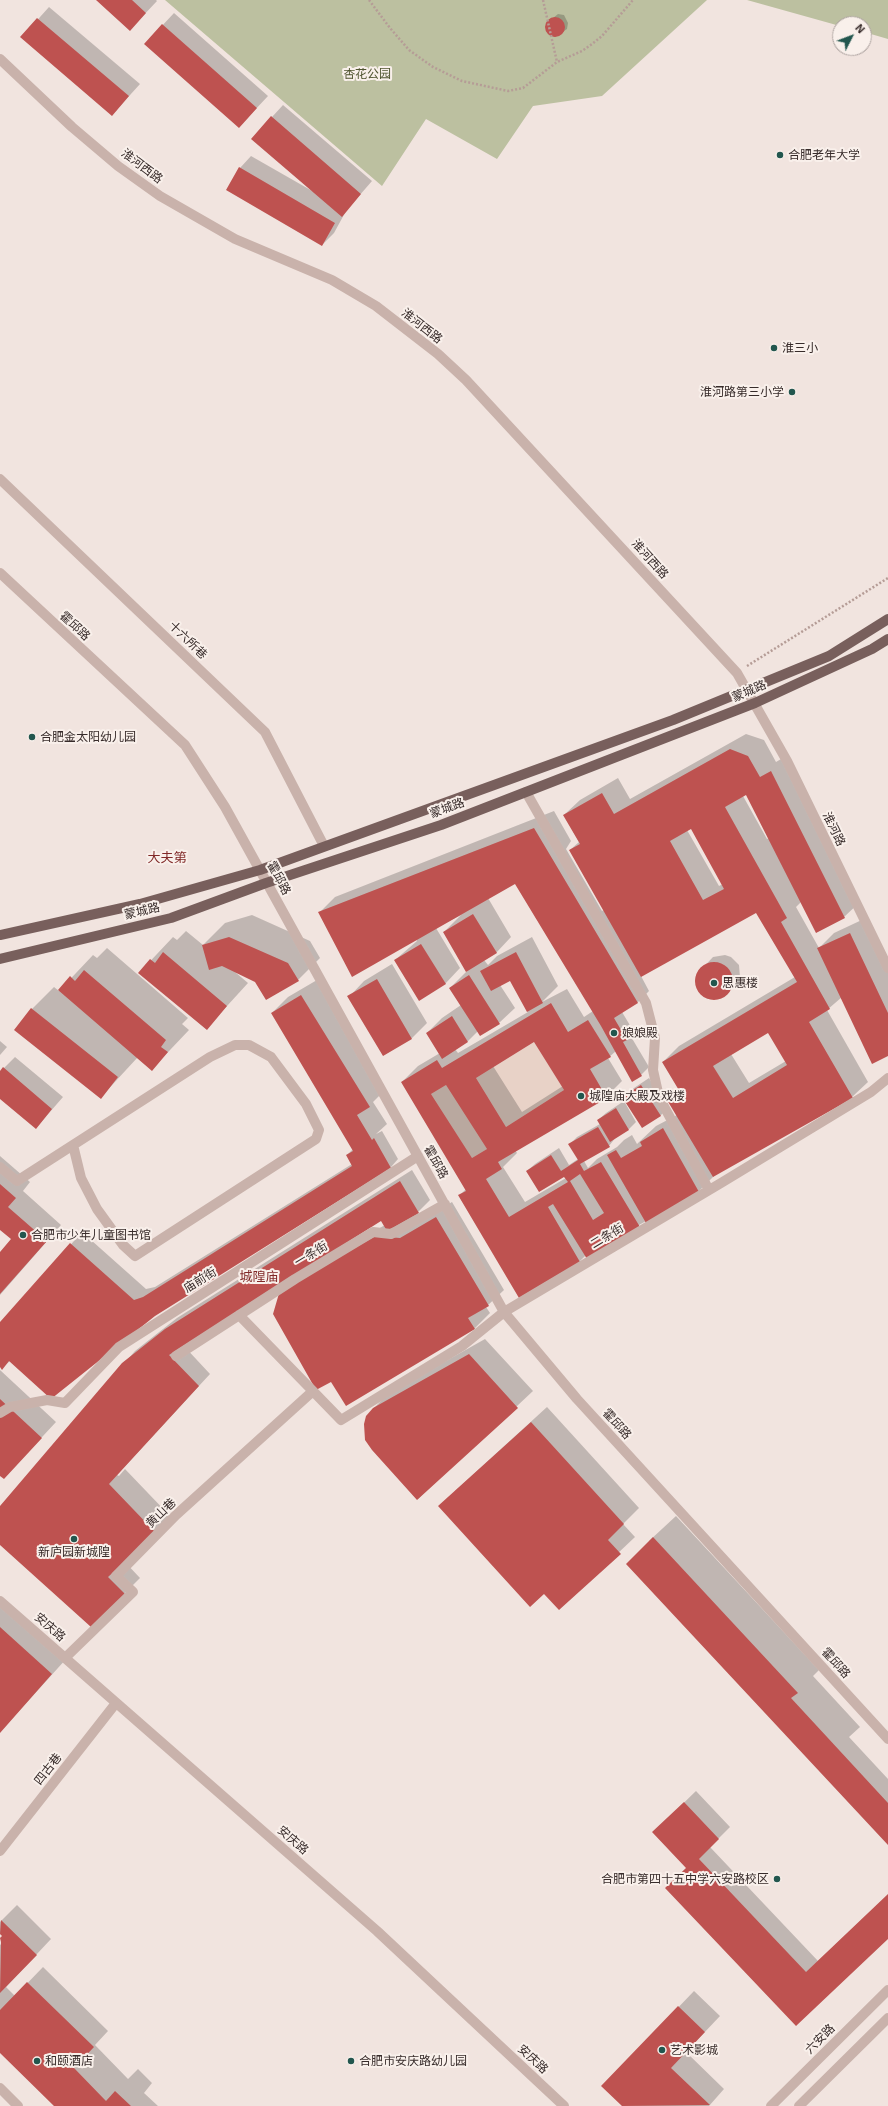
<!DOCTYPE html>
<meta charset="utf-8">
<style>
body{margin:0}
#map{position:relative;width:888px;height:2106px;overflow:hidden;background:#f1e4df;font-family:"Exo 2",sans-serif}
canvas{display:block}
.north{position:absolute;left:832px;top:16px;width:40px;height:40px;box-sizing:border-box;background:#f9f0eb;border:1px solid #aba19e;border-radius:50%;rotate:48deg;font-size:11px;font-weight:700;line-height:16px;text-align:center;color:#372b2a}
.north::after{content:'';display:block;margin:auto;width:14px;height:18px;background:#22564e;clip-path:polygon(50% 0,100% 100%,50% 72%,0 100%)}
</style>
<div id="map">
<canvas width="888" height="2106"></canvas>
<div class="north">N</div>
</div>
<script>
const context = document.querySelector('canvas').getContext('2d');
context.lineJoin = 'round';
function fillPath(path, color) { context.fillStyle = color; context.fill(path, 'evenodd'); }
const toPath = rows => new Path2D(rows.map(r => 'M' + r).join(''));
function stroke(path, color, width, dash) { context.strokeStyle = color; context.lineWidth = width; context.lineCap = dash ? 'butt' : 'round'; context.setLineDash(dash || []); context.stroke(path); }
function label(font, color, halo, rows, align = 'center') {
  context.font = font + ' "Exo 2","Noto Sans SC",sans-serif'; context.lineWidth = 4; context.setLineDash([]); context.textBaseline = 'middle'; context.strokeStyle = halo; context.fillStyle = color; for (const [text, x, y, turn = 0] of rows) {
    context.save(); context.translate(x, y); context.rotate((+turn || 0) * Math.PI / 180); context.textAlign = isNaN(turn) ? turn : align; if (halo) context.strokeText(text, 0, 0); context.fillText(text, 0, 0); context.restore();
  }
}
const green = toPath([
 [165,0,707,0,602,96,533,106,497,159,426,119,382,186],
 [747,0,888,0,888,39,864,32,864,24,840,24,840,26]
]);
const plaza = toPath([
 [534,1042,564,1090,506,1127,476,1078],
 [446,1085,487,1149,472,1158,431,1094]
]);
const shadow = toPath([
 [97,0,156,0,157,1,141,18],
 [49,7,140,84,112,115,22,37],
 [174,13,268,96,239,127,145,44],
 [558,14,564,15,568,23,567,29,555,37,549,35,546,29,547,23],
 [283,105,372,181,346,211,334,233,322,245,240,168,251,156,314,192,272,117],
 [746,734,764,740,776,762,786,756,860,902,844,917,801,902,796,907,819,948,834,933,866,918,888,965,888,1055,842,997,827,1010,868,1082,852,1097,715,1175,699,1191,586,1255,580,1261,520,1297,459,1196,466,1189,402,1082,418,1066,440,1053,427,1033,442,1018,461,1005,450,988,467,971,444,932,461,915,436,928,460,968,445,984,395,960,417,941,416,939,320,912,335,897,554,811,571,841,566,849,602,911,604,910,570,850,579,842,564,815,580,800,618,778,630,799],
 [746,794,769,838,767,839,743,796],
 [691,827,723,884,719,886,687,830],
 [515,883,593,1011,584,1017,567,989,542,1002,558,986,532,937,497,956,488,965,484,960,496,953,511,937,488,898],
 [757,911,795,977,679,1046,663,1062,679,1089,668,1100,677,1115,656,1126,637,1144,632,1135,624,1140,617,1147,597,1159,588,1168,584,1161,609,1146,616,1137,629,1129,636,1122,624,1101,606,1113,598,1120,600,1124,577,1137,570,1144,578,1159,569,1165,559,1148,535,1164,527,1171,564,1175,566,1178,525,1202,503,1167,517,1153,515,1150,606,1097,622,1081,608,1058,616,1051,641,1075,649,1067,630,1035,634,1032,622,1012,638,1002,649,991,641,976],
 [510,980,528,1012,458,1053,455,1049,468,1041,478,1031,480,1035,499,1023,515,1008,500,985],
 [768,1031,786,1061,749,1083,731,1054],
 [534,1041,563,1086,522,1112,493,1066],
 [252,915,310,941,320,958,298,980,256,981,235,972,248,983,206,1029,140,972,173,937,177,940,186,931,203,945,225,923],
 [107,948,188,1018,182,1024,189,1030,152,1069,138,1057,101,1097,32,1009,54,987,59,991,93,955,97,958],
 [725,955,731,957,739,965,740,977,738,983,720,999,708,999,698,991,695,980,697,974,713,957],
 [392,964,427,1023,412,1038,384,1055,349,997,364,981],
 [317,980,385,1090,373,1102,387,1124,376,1134,382,1131,398,1159,391,1167,154,1315,10,1361,2,1368,0,1366,0,1324,82,1232,146,1289,155,1287,352,1164,347,1155,353,1149,272,1013,288,997],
 [0,1041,7,1047,0,1055],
 [15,1057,63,1097,36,1128,0,1098,0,1072],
 [649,1078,668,1108,660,1116,624,1097,631,1090],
 [0,1156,30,1182,23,1191,61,1225,0,1295,0,1254,12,1239,0,1229],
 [412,1170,430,1200,418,1212,416,1223,452,1202,504,1290,486,1307,490,1313,474,1329,297,1275,385,1225,381,1219,183,1345,210,1374,117,1475,119,1476,125,1469,170,1516,124,1561,140,1578,124,1594,0,1544,0,1508,135,1351,177,1318],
 [485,1339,533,1391,418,1499,373,1409,389,1393],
 [0,1370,56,1422,4,1478,0,1474],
 [547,1407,639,1508,623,1524,635,1537,559,1609,455,1491],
 [676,1516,819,1670,813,1676,860,1727,849,1737,888,1779,888,1843,649,1541],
 [0,1597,67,1658,0,1732],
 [696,1791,730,1827,710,1847,818,1961,888,1895,888,1937,796,2025,687,1868,665,1821],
 [17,1905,51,1939,6,1987,15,1996,43,1967,108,2031,95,2045,128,2079,138,2069,152,2083,144,2093,158,2106,55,2106,0,2052,0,1945,3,1942,4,1936,0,1933,0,1922],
 [694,1991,720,2016,686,2052,724,2089,709,2106,623,2106,603,2086]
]);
const building = toPath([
 [96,0,132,0,146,13,130,31],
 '545 27a10 10 0 1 1 20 0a10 10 0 1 1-20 0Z',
 [37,18,129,96,112,116,20,37],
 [162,24,257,108,239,128,144,44],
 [271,116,361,194,342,217,251,139],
 [239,167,335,223,322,246,226,190],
 [730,749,748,756,760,777,771,771,845,918,816,933,746,795,725,807,787,918,781,922,830,1009,809,1022,853,1098,713,1177,667,1100,680,1092,662,1062,797,982,756,913,641,977,569,850,580,844,563,815,602,793,614,814],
 [691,829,724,889,703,900,670,841],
 [768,1033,787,1065,733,1098,713,1066],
 [534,828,638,1003,614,1018,627,1040,623,1042,642,1076,632,1082,601,1026,515,884,352,977,318,912],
 [473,914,497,953,466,972,443,932],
 [850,933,888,1013,888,1056,872,1064,817,948],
 [229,937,288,963,299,981,266,1000,255,982,222,966,209,970,202,945],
 [421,944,446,984,419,1001,394,960],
 [163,952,227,1006,207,1030,138,973,150,959,155,963],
 [516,952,543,1003,527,1012,510,981,491,991,480,971],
 '695 981a19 19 0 1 1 38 0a19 19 0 1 1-38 0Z',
 [84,970,166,1040,161,1047,168,1052,152,1071,58,990,70,976,75,981],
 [469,975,500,1024,480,1036,449,988],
 [377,979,412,1039,383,1056,347,996],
 [301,995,370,1107,357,1115,372,1140,374,1138,391,1168,155,1316,51,1399,9,1361,2,1370,0,1367,0,1322,70,1243,134,1300,143,1297,352,1166,346,1155,353,1151,271,1013],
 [551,1003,568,1032,588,1020,611,1057,590,1069,607,1098,498,1162,502,1169,486,1179,509,1217,568,1182,564,1177,539,1192,526,1171,551,1155,561,1171,578,1160,568,1144,598,1127,610,1147,580,1164,584,1171,601,1162,640,1227,587,1259,553,1204,548,1207,580,1262,519,1298,458,1195,466,1191,401,1082,437,1060,442,1068],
 [534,1042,564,1090,506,1127,476,1078],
 [446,1085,487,1149,472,1158,431,1094],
 [580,1174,604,1213,593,1220,570,1181],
 [31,1008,118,1077,101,1099,14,1030],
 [452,1016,468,1042,442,1059,426,1033],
 [3,1067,52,1109,36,1129,0,1099,0,1071],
 [641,1085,661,1116,642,1128,622,1097],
 [616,1108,629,1130,610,1142,597,1120],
 [663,1128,699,1192,646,1223,607,1155,616,1150,621,1158,642,1146,640,1142],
 [400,1181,419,1213,387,1231,381,1221,169,1355,199,1386,109,1484,156,1533,108,1577,125,1594,91,1627,0,1545,0,1506,122,1363,165,1329],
 [0,1184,16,1198,8,1207,47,1241,0,1294,0,1252,11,1239,0,1230],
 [436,1217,489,1306,468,1318,475,1329,346,1406,331,1382,316,1390,273,1314,280,1290,376,1236,400,1238],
 [469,1354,518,1408,417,1500,372,1450,365,1440,364,1424,366,1416,373,1408],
 [0,1399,42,1438,4,1479,0,1476],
 [531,1422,624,1524,608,1540,621,1554,559,1610,544,1594,530,1607,438,1506],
 [653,1537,798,1693,791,1698,888,1803,888,1845,626,1564],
 [0,1627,52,1674,0,1733],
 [684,1802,719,1839,699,1859,806,1972,888,1894,888,1939,796,2026,665,1888,686,1868,652,1832],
 [1,1920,37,1955,0,1993,1,1942,0,1938,2,1936,0,1934],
 [27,1982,94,2047,74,2068,106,2101,115,2091,131,2106,54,2106,0,2053,0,2010],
 [678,2006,705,2032,671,2068,710,2105,622,2106,601,2086]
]);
const path = toPath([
 [369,0,390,28,409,50,433,67,462,81,508,91,523,88,557,62,582,51,592,44,602,36,633,0],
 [543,0,557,62],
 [747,666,888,578]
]);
const minor = toPath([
 [0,59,72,127,118,166,160,196,235,239,332,280,376,306,438,354,466,380,737,673,787,761,888,968],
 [0,479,265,732,324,846],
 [0,573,185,745,225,807,504,1312,577,1399,888,1739],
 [526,792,646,1003,655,1038,653,1070,659,1097,709,1190],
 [0,1167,17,1181,210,1057,235,1045,249,1045,271,1057,306,1104,319,1130,316,1139,135,1256,123,1245,97,1209,81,1178,73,1145],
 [239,1315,341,1420,462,1346,504,1312,721,1183,871,1092,888,1078],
 [176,1356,295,1279,373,1232,391,1234,395,1232,445,1204],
 [0,1413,10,1407,47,1400,65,1403,119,1347,418,1156],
 [0,1601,377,1931,564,2106],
 [65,1658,133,1592,116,1576,176,1515,313,1391],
 [0,1851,116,1703],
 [0,2088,18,2106],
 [771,2106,888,1990],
 [799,2106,888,2018]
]);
const major = toPath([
 [0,935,140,904,260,870,673,720,829,656,888,619],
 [0,959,171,918,266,883,441,825,755,703,872,649,888,639]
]);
const markers = [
 [780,155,4,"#22564e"],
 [774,348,4,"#22564e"],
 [792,392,4,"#22564e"],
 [32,737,4,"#22564e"],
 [714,983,4,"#22564e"],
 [614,1033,4,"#22564e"],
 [581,1096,4,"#22564e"],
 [23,1235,4,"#22564e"],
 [74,1539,4,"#22564e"],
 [777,1879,4,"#22564e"],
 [662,2050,4,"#22564e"],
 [37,2061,4,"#22564e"],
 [351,2061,4,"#22564e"]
];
const parkNames = [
 ["杏花公园",367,74]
];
const poiNames = [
 ["合肥老年大学",788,155],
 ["淮三小",782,348],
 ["淮河路第三小学",784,392,"right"],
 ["合肥金太阳幼儿园",40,737],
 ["思惠楼",722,983],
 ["娘娘殿",622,1033],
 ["城隍庙大殿及戏楼",589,1096],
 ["合肥市少年儿童图书馆",31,1235],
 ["新庐园新城隍",74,1552,"center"],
 ["合肥市第四十五中学六安路校区",769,1879,"right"],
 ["艺术影城",670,2050],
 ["和颐酒店",45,2061],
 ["合肥市安庆路幼儿园",359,2061]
];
const streetNames = [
 ["淮河西路",142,166,37],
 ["淮河西路",422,326,38],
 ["淮河西路",650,559,48],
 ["霍邱路",75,626,43],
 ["十六所巷",188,640,44],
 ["蒙城路",749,691,-23],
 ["蒙城路",447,808,-20],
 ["淮河路",834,829,64],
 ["霍邱路",279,878,62],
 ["蒙城路",142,911,-13],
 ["霍邱路",436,1162,61],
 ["二条街",607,1236,-31],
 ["一条街",311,1254,-31],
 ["庙前街",200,1280,-32],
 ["霍邱路",617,1424,48],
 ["黄山巷",161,1513,-44],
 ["安庆路",50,1627,41],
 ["霍邱路",836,1663,48],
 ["四古巷",48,1769,-52],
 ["安庆路",293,1840,41],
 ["六安路",820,2039,-45],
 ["安庆路",533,2059,43]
];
const neighbourhoodNames = [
 ["大夫第",167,858],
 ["城隍庙",259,1277]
];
fillPath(green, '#bcc0a0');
fillPath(plaza, '#e8d2c7');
fillPath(shadow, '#0003');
fillPath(building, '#be5250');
stroke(path, '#b59c96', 2.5, [2, 2]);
stroke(minor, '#c9b2ab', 10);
stroke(major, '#785f5c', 10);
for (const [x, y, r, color] of markers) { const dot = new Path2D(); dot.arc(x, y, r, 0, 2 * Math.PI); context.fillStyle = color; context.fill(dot); stroke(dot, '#f9f0eb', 1.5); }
label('12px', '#4f542f', '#f9f0eb', parkNames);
label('12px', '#372b2a', '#f9f0eb', poiNames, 'left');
label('12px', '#372b2a', '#f9f0eb', streetNames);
label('13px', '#812928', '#f9f0eb', neighbourhoodNames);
</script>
